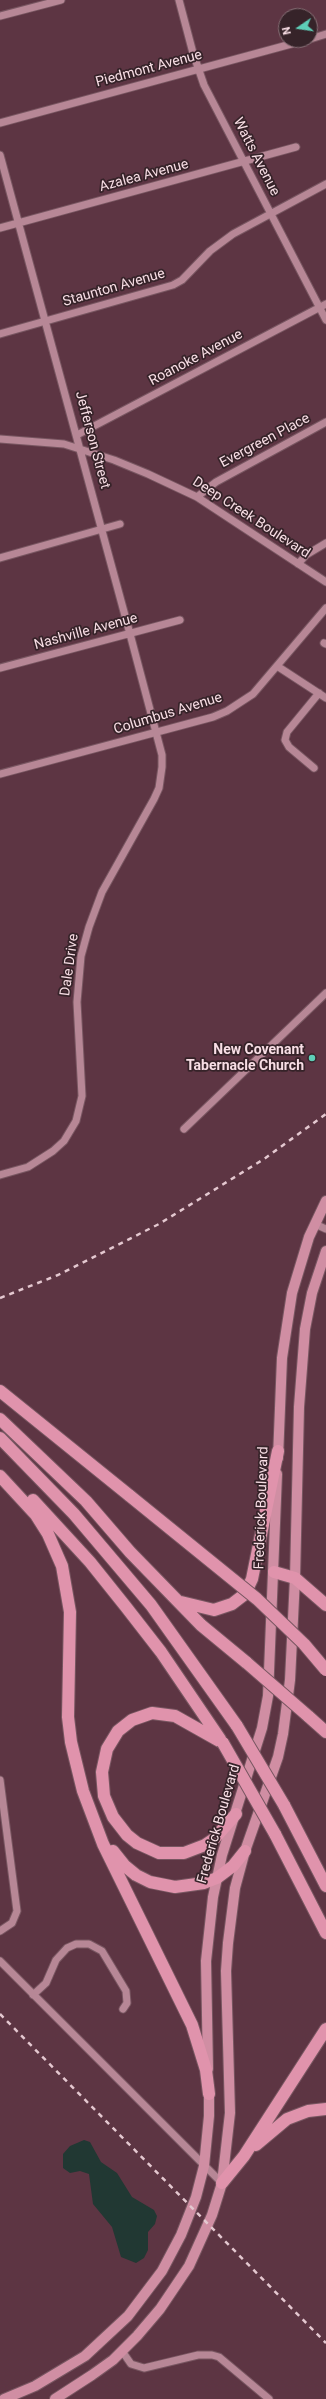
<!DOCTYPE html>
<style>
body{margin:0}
#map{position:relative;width:326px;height:2399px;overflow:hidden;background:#5d3543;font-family:Roboto,sans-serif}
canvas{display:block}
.north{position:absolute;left:278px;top:8px;width:40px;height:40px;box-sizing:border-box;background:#362329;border:1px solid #846e74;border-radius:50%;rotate:257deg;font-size:11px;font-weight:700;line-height:16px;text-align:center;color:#f8dee5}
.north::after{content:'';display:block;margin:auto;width:14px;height:18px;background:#5eceb7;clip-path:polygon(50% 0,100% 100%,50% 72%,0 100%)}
</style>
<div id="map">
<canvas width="326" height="2399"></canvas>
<div class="north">N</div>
</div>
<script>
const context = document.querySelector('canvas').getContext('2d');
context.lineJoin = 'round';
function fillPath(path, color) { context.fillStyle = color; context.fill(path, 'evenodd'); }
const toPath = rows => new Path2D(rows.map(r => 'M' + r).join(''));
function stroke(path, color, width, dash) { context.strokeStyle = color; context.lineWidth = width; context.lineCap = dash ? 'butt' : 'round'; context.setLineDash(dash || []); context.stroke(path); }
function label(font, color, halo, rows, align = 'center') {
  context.font = font + ' Roboto,sans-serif'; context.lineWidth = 3.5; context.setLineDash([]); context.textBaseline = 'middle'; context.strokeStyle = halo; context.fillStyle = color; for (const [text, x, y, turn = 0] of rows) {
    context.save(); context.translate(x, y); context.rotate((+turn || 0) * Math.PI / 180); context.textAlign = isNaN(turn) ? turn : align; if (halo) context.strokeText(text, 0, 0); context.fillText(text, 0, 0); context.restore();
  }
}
const water = toPath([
 [84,2140,90,2142,101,2162,117,2173,132,2197,154,2210,157,2216,155,2224,148,2232,148,2250,144,2258,136,2263,121,2257,112,2227,93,2204,89,2174,80,2171,70,2173,63,2168,63,2154,70,2146]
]);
const minor = toPath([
 [179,0,193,53,204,85,326,320],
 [0,16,61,0],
 [310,39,326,34],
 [0,123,306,40],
 [0,155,130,634,162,755,162,767,159,788,154,799,102,892,89,927,81,956,77,1002,82,1096,76,1121,64,1141,53,1151,28,1167,0,1175],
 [0,228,296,147],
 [0,334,173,285,182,280,210,251,233,234,326,184],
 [77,435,326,304],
 [0,439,64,444,114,460,148,474,197,497,326,582],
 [197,497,216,482,326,422],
 [0,558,120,524],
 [298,564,306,555,326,543],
 [324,643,326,644],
 [277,666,326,698],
 [0,668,180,620],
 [314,768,289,747,285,740,287,732,319,693],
 [0,774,213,717,227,711,253,694,326,608],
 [184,1129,326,993],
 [315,1224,326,1229],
 [0,1780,17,1911,12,1923,0,1931],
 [0,1961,222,2183],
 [33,1995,46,1983,56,1960,67,1948,76,1944,89,1944,102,1951,126,1991,127,2003,123,2009],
 [122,2351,131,2364,144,2368,198,2355,212,2355,219,2357,269,2399]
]);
const major = toPath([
 [278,1458,282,1358,292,1293,309,1237,326,1201],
 [208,2069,206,1961,213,1897,222,1855,262,1728,268,1696,277,1474],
 [4,2399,35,2386,85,2356,128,2316,162,2271,181,2235,196,2197,204,2166,209,2116,209,2087],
 [55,2399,92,2375,113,2360,137,2336,160,2309,189,2266,212,2215,222,2183,230,2113,226,1971,228,1943,235,1888,245,1851,278,1757,283,1734,290,1680,295,1578,299,1407,305,1329,312,1293,326,1251]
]);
const highway = toPath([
 [0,1391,130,1496],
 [0,1419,86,1501,130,1552,201,1625,247,1663],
 [0,1438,74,1514,151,1605,237,1726],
 [0,1476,36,1515,48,1534,62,1566,70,1612,68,1717,71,1742,83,1791,103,1844,192,2025,206,2070,209,2094],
 [33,1500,90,1562,126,1607,161,1652,220,1739],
 [274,1572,295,1578,326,1605],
 [181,1602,214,1610,232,1604,245,1594,252,1579,278,1451],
 [308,1716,326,1732],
 [223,1743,175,1716,152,1713,132,1720,118,1731,107,1749,102,1772,104,1796,113,1817,127,1835,137,1843,159,1853,184,1853,205,1845,214,1839,236,1814],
 [284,1805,326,1886],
 [275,1834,326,1933],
 [113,1851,125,1866,136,1875,150,1882,175,1887,204,1883,217,1878,233,1866,245,1851],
 [256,2145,287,2119,308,2111,326,2109],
 [222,2183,244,2156,326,2029]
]);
const rail = toPath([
 [0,1298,58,1275,159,1224,264,1159,326,1114],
 [0,2014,326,2343]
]);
const highwayBridge = toPath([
 [130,1496,257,1599,304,1644,326,1670],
 [247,1663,308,1716],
 [237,1726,284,1805],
 [223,1743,275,1834]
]);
const markers = [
 [312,1058,4,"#5eceb7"]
];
const streetNames = [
 ["Piedmont Avenue",149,69,-15],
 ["Watts Avenue",256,157,63],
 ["Azalea Avenue",144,176,-15],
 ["Staunton Avenue",114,288,-16],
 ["Roanoke Avenue",196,358,-28],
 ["Jefferson Street",92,440,75],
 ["Evergreen Place",265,441,-28],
 ["Deep Creek Boulevard",251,518,33],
 ["Nashville Avenue",86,632,-15],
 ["Columbus Avenue",168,714,-17],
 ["Dale Drive",70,965,-82],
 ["Frederick Boulevard",262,1508,-88],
 ["Frederick Boulevard",219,1824,-74]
];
const poiNames = [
 ["New Covenant",304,1050],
 ["Tabernacle Church",304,1066]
];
fillPath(water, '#213833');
stroke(minor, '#785661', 9);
stroke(major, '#785661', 12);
stroke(highway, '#785661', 14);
stroke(minor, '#b78796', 7);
stroke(major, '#d08ea3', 10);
stroke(highway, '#e093ac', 12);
stroke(rail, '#e4c8d0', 2.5, [5, 5]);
stroke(highwayBridge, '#785661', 14, []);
stroke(highwayBridge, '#e093ac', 12);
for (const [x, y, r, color] of markers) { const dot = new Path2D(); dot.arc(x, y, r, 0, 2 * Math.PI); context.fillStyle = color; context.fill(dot); stroke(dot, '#362329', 1.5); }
label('14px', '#f8dee5', '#362329', streetNames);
label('bold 14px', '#f8dee5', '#362329', poiNames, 'right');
</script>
